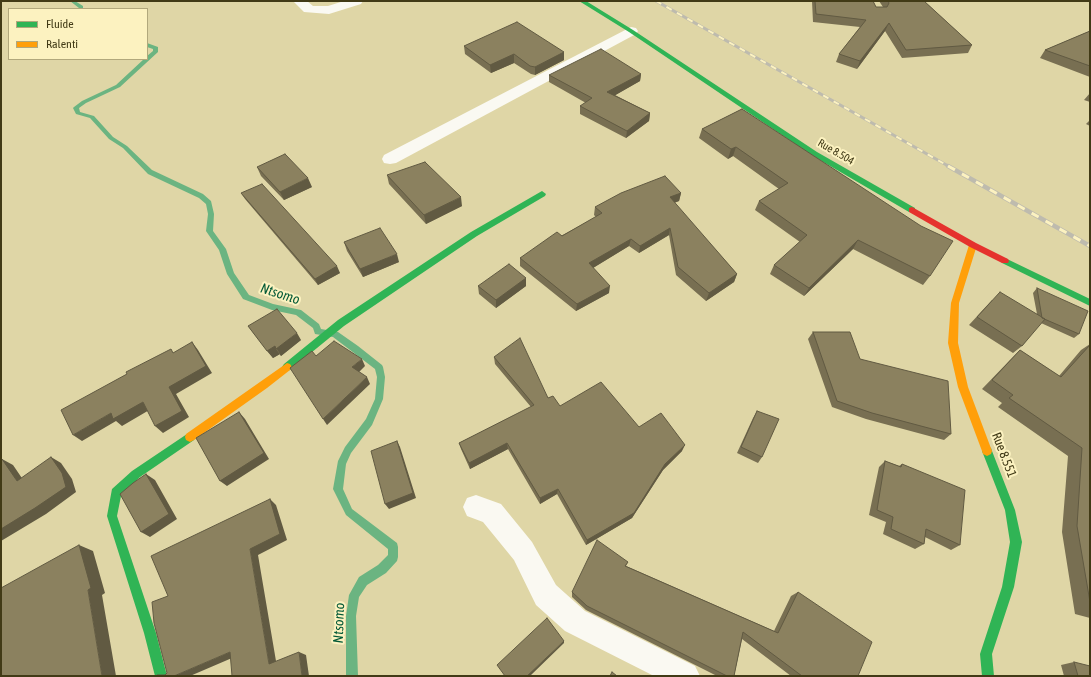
<!DOCTYPE html>
<style>
body{margin:0}
#map{position:relative;width:1091px;height:677px;overflow:hidden;background:#dfd6a6;font-family:"Asap Condensed",sans-serif}
canvas{display:block}
.frame{position:absolute;inset:0;border:2px solid #413a16;pointer-events:none}
.legend{position:absolute;left:8px;top:8px;width:140px;height:52px;box-sizing:border-box;background:#fcf2c0;border:1px solid #b1a87c;margin:0;padding:5px 7px;list-style:none;font-size:12px;color:#413a16}
.legend li{display:flex;align-items:center;gap:8px;height:20px}
.legend b{width:20px;border:1px solid #b1a87c}
</style>
<div id="map">
<canvas width="1091" height="677"></canvas>
<div class="frame"></div>
<ul class="legend">
<li><b style="height:5px;background:#30b455"></b>Fluide</li>
<li><b style="height:5px;background:#ff9f0a"></b>Ralenti</li>
</ul>
</div>
<script>
const context = document.querySelector('canvas').getContext('2d');
context.lineJoin = 'round';
const toPath = rows => new Path2D(rows.map(r => 'M' + r).join(''));
function fillPath(path, color) { context.fillStyle = color; context.fill(path, 'evenodd'); }
function stroke(path, color, width, dash) { context.strokeStyle = color; context.lineWidth = width; context.lineCap = dash ? 'butt' : 'round'; context.setLineDash(dash || []); context.stroke(path); }
function label(font, color, halo, rows, align = 'center') {
  context.font = font + ' "Asap Condensed",sans-serif'; context.lineWidth = 4; context.setLineDash([]); context.textBaseline = 'middle'; context.strokeStyle = halo; context.fillStyle = color; for (const [text, x, y, turn = 0] of rows) {
    context.save(); context.translate(x, y); context.rotate((+turn || 0) * Math.PI / 180); context.textAlign = isNaN(turn) ? turn : align; if (halo) context.strokeText(text, 0, 0); context.fillText(text, 0, 0); context.restore();
  }
}
const stream = toPath([
 [70,1,75,1,83,6,83,9,79,9,79,8,70,1],
 [147,43,158,47,158,52,120,87,86,103,79,108,80,112,94,116,113,137,127,146,152,170,203,194,211,201,214,214,213,231,226,249,234,273,249,295,273,304,301,310,319,324,321,329,338,332,358,346,382,365,383,367,385,377,383,399,372,425,351,453,346,464,343,489,352,509,397,543,398,547,398,557,397,561,386,573,367,585,359,597,356,616,358,676,346,676,346,616,349,595,359,577,378,565,388,555,388,549,346,515,333,489,338,461,345,447,366,419,375,399,377,377,375,369,333,337,315,334,313,328,296,315,272,310,243,299,227,274,219,250,206,231,208,214,206,204,199,198,148,174,123,148,109,139,90,118,76,114,73,108,74,107,82,101,116,85,144,59,147,59,147,56,153,51,153,49,147,47,147,43]
]);
const street = toPath([
 [293,1,307,1,313,6,328,6,344,1,363,1,361,4,329,14,304,12,293,1],
 [631,27,636,28,638,31,636,34,396,163,390,164,384,163,382,159,384,155,631,27],
 [476,495,501,504,532,542,556,585,585,611,695,666,700,676,654,676,565,631,536,605,514,560,483,522,467,516,463,507,467,498,476,495]
]);
const fast = toPath([
 [579,1,586,1,633,30,817,152,915,208,915,212,909,212,813,156,629,32,579,1],
 [542,191,546,194,545,196,477,236,344,326,290,370,287,371,284,370,282,367,284,364,338,320,471,232,542,191],
 [1005,258,1090,299,1090,306,1002,263,1001,261,1005,258],
 [190,432,194,434,195,437,194,440,140,477,121,496,117,516,156,633,167,676,155,676,144,633,107,516,112,489,132,471,190,432],
 [987,446,991,448,992,451,1015,510,1022,542,1014,587,992,654,994,676,982,676,980,654,1002,587,1010,542,1005,510,982,451,983,448,987,446]
]);
const slow = toPath([
 [973,242,977,245,959,303,958,343,968,387,992,451,991,454,987,456,983,454,982,451,958,387,948,343,951,303,969,245,973,242],
 [287,363,290,364,292,367,290,370,267,388,194,440,190,442,186,440,185,437,186,434,287,363]
]);
const jam = toPath([
 [912,207,976,243,1008,259,1009,261,1008,263,1002,263,970,247,909,212,909,208,912,207]
]);
const railFar1 = toPath([
 [656,1,950,167]
]);
const rail = toPath([
 [948,166,1090,246]
]);
const wall = toPath([
 [812,1,873,1,876,7,883,7,879,1,924,1,972,45,968,53,902,58,885,31,857,69,836,62,839,54,860,27,813,22],
 [1090,31,1090,77,1040,58,1045,50],
 [464,46,564,52,564,60,535,75,531,74,514,63,491,73,465,54],
 [641,74,640,81,615,95,650,113,649,121,626,138,580,114,580,106,586,103,549,82,549,75],
 [1090,93,1090,102,1084,100],
 [742,109,930,276,923,285,853,249,804,296,770,274,774,265,800,242,755,210,759,201,779,189,733,156,728,159,699,138,702,129],
 [1090,120,1090,126,1086,124],
 [257,167,312,187,284,200,261,176],
 [387,175,462,206,426,224,389,184],
 [241,193,340,273,318,285,245,199],
 [681,193,679,201,674,203,737,274,734,282,706,301,676,275,669,235,639,253,629,246,593,268,609,293,576,311,520,266,520,258,596,217,594,215,595,207],
 [344,242,399,262,363,277,347,251],
 [526,278,526,286,496,308,479,294,478,286],
 [1037,288,1079,334,1074,338,1041,323,1022,346,1013,353,969,325,992,300,1037,314,1033,293],
 [248,326,301,340,281,356,280,354,273,358],
 [813,332,951,434,944,440,866,419,832,407,808,339],
 [1090,344,1090,618,1075,614,1062,532,1068,456,998,407,1002,403,982,389,1010,360,1020,350,1059,376,1081,350],
 [494,357,548,398,560,406,639,427,682,451,663,470,632,518,586,545,557,494,540,504,508,449,470,469,461,449,459,443,531,407,495,364],
 [757,411,762,457,758,463,737,453,753,418],
 [885,461,899,466,902,464,960,545,951,550,925,537,924,544,915,549,883,534,886,522,869,515,879,467],
 [628,562,626,566,774,631,791,596,798,592,858,676,791,676,742,639,734,676,717,676,586,610,572,597,572,592],
 [1074,662,1090,676,1064,676,1061,665]
]);
const shadedWall = toPath([
 [889,23,885,31,857,69,860,61],
 [564,52,564,60,535,75,535,67],
 [514,54,514,63,491,73,490,65],
 [641,74,640,81,607,100,607,92],
 [650,113,649,121,626,138,627,131],
 [736,147,733,156,728,159,731,149],
 [308,178,312,187,284,200,280,192],
 [681,193,679,201,668,205,670,197],
 [461,197,462,206,426,224,424,215],
 [670,228,669,235,639,253,640,246],
 [631,239,629,246,588,271,589,263],
 [858,240,853,249,804,296,809,288],
 [397,254,399,262,363,277,360,269],
 [337,266,340,273,318,285,315,279],
 [737,274,734,282,706,301,709,293],
 [526,278,526,286,496,308,496,300],
 [610,286,609,293,576,311,577,304],
 [297,333,301,340,281,356,276,349],
 [192,342,198,350,212,373,176,394,189,417,163,433,155,426,169,387],
 [275,346,280,354,273,358,267,351],
 [362,359,365,366,356,375,352,367],
 [367,377,370,384,327,425,323,419],
 [143,402,151,409,122,426,116,421,82,441,73,435,111,413],
 [239,412,245,419,269,459,227,486,220,481],
 [397,441,400,447,416,498,389,509,385,504],
 [507,443,508,449,470,469,469,463],
 [685,445,682,451,663,470,632,518,586,545,587,540],
 [51,457,61,463,72,479,76,492,46,514,1,541,1,529],
 [1,458,2,459,13,465,28,487,17,481,1,463],
 [146,474,155,480,177,519,150,537,141,532],
 [558,489,557,494,540,504,540,498],
 [270,499,276,505,287,540,258,555,277,667,269,664,250,549],
 [79,545,93,551,105,593,102,595,116,676,102,676,88,590],
 [564,641,564,643,530,676,527,676],
 [230,652,239,655,190,676,174,676],
 [299,652,306,655,309,676,302,676]
]);
const building = toPath([
 [815,1,873,1,876,7,887,7,889,3,888,1,924,1,972,45,906,50,889,23,860,61,839,54,866,20,816,14,815,1],
 [517,22,564,52,535,67,530,66,514,54,490,65,464,46,517,22],
 [1090,31,1090,66,1045,50,1090,31],
 [601,49,641,74,607,92,650,113,627,131,580,106,592,98,549,75,601,49],
 [742,109,921,226,953,241,930,276,858,240,809,288,774,265,807,235,759,201,788,183,736,147,731,149,702,129,742,109],
 [285,154,308,178,280,192,257,167,285,154],
 [425,162,461,197,424,215,387,175,425,162],
 [665,176,681,193,670,197,737,274,709,293,678,267,670,228,640,246,631,239,589,263,610,286,577,304,520,258,557,232,562,236,602,213,595,207,621,193,665,176],
 [262,184,337,266,315,279,241,193,262,184],
 [380,228,397,254,360,269,344,242,380,228],
 [509,264,526,278,496,300,478,286,509,264],
 [1037,288,1088,311,1079,334,1042,318,1037,288],
 [1000,292,1045,319,1022,346,977,317,1000,292],
 [277,309,297,333,276,349,275,346,267,351,248,326,277,309],
 [813,332,850,332,860,359,948,381,951,434,872,413,837,401,813,332],
 [520,338,548,398,553,396,560,406,601,382,639,427,661,413,685,445,665,464,634,513,587,540,558,489,540,498,507,443,469,463,459,443,534,405,494,357,520,338],
 [334,341,362,359,352,367,367,377,323,419,290,368,312,351,316,356,334,341],
 [192,342,206,366,169,387,182,411,155,426,143,402,113,419,111,413,73,435,61,410,127,374,126,372,171,349,173,353,192,342],
 [1090,345,1090,602,1077,526,1082,448,1009,398,1013,395,992,380,1020,350,1061,377,1090,345],
 [757,411,779,419,762,457,741,447,757,411],
 [239,412,264,453,220,481,196,438,239,412],
 [397,441,413,493,385,504,371,451,397,441],
 [51,457,62,473,66,487,35,508,1,529,1,460,2,459,17,481,51,457],
 [885,461,901,467,902,464,965,490,960,545,926,529,924,544,891,529,893,517,877,510,885,461],
 [146,474,169,514,141,532,120,494,133,483,146,474],
 [270,499,280,534,250,549,269,664,299,652,302,676,232,676,230,652,174,676,157,676,157,675,165,675,167,673,154,623,152,602,168,596,151,556,270,499],
 [597,540,628,562,625,566,778,633,798,592,872,642,858,676,802,676,743,632,734,676,727,676,587,606,572,592,597,540],
 [79,545,91,588,88,590,102,676,1,676,1,588,79,545],
 [547,618,564,641,527,676,505,676,497,665,547,618],
 [1074,662,1090,666,1090,676,1078,676,1074,662],
 [612,672,617,676,610,676,612,672]
]);
const farStreetnames = [
 ["Rue 8.504",836,152,30]
];
const streetNames = [
 ["Rue 8.551",1004,455,69]
];
const waterNames = [
 ["Ntsomo",280,294,18],
 ["Ntsomo",339,623,-88]
];
fillPath(stream, '#6bb481');
fillPath(street, '#faf9f2');
fillPath(fast, '#30b455');
fillPath(slow, '#ff9f0a');
fillPath(jam, '#e5322d');
stroke(railFar1, '#bebbae', 3);
stroke(rail, '#bebbae', 4.5);
stroke(railFar1, '#fcf2c0', 2, [6]);
stroke(rail, '#fcf2c0', 3, [8]);
fillPath(wall, '#786f52');
fillPath(shadedWall, '#615a42');
fillPath(building, '#8b815f');
stroke(building, '#615a42', 1);
label('11px', '#413a16', '#fcf2c0', farStreetnames);
label('13px', '#413a16', '#fcf2c0', streetNames);
label('italic 14px', '#035936', '#fcf2c0', waterNames);
</script>
